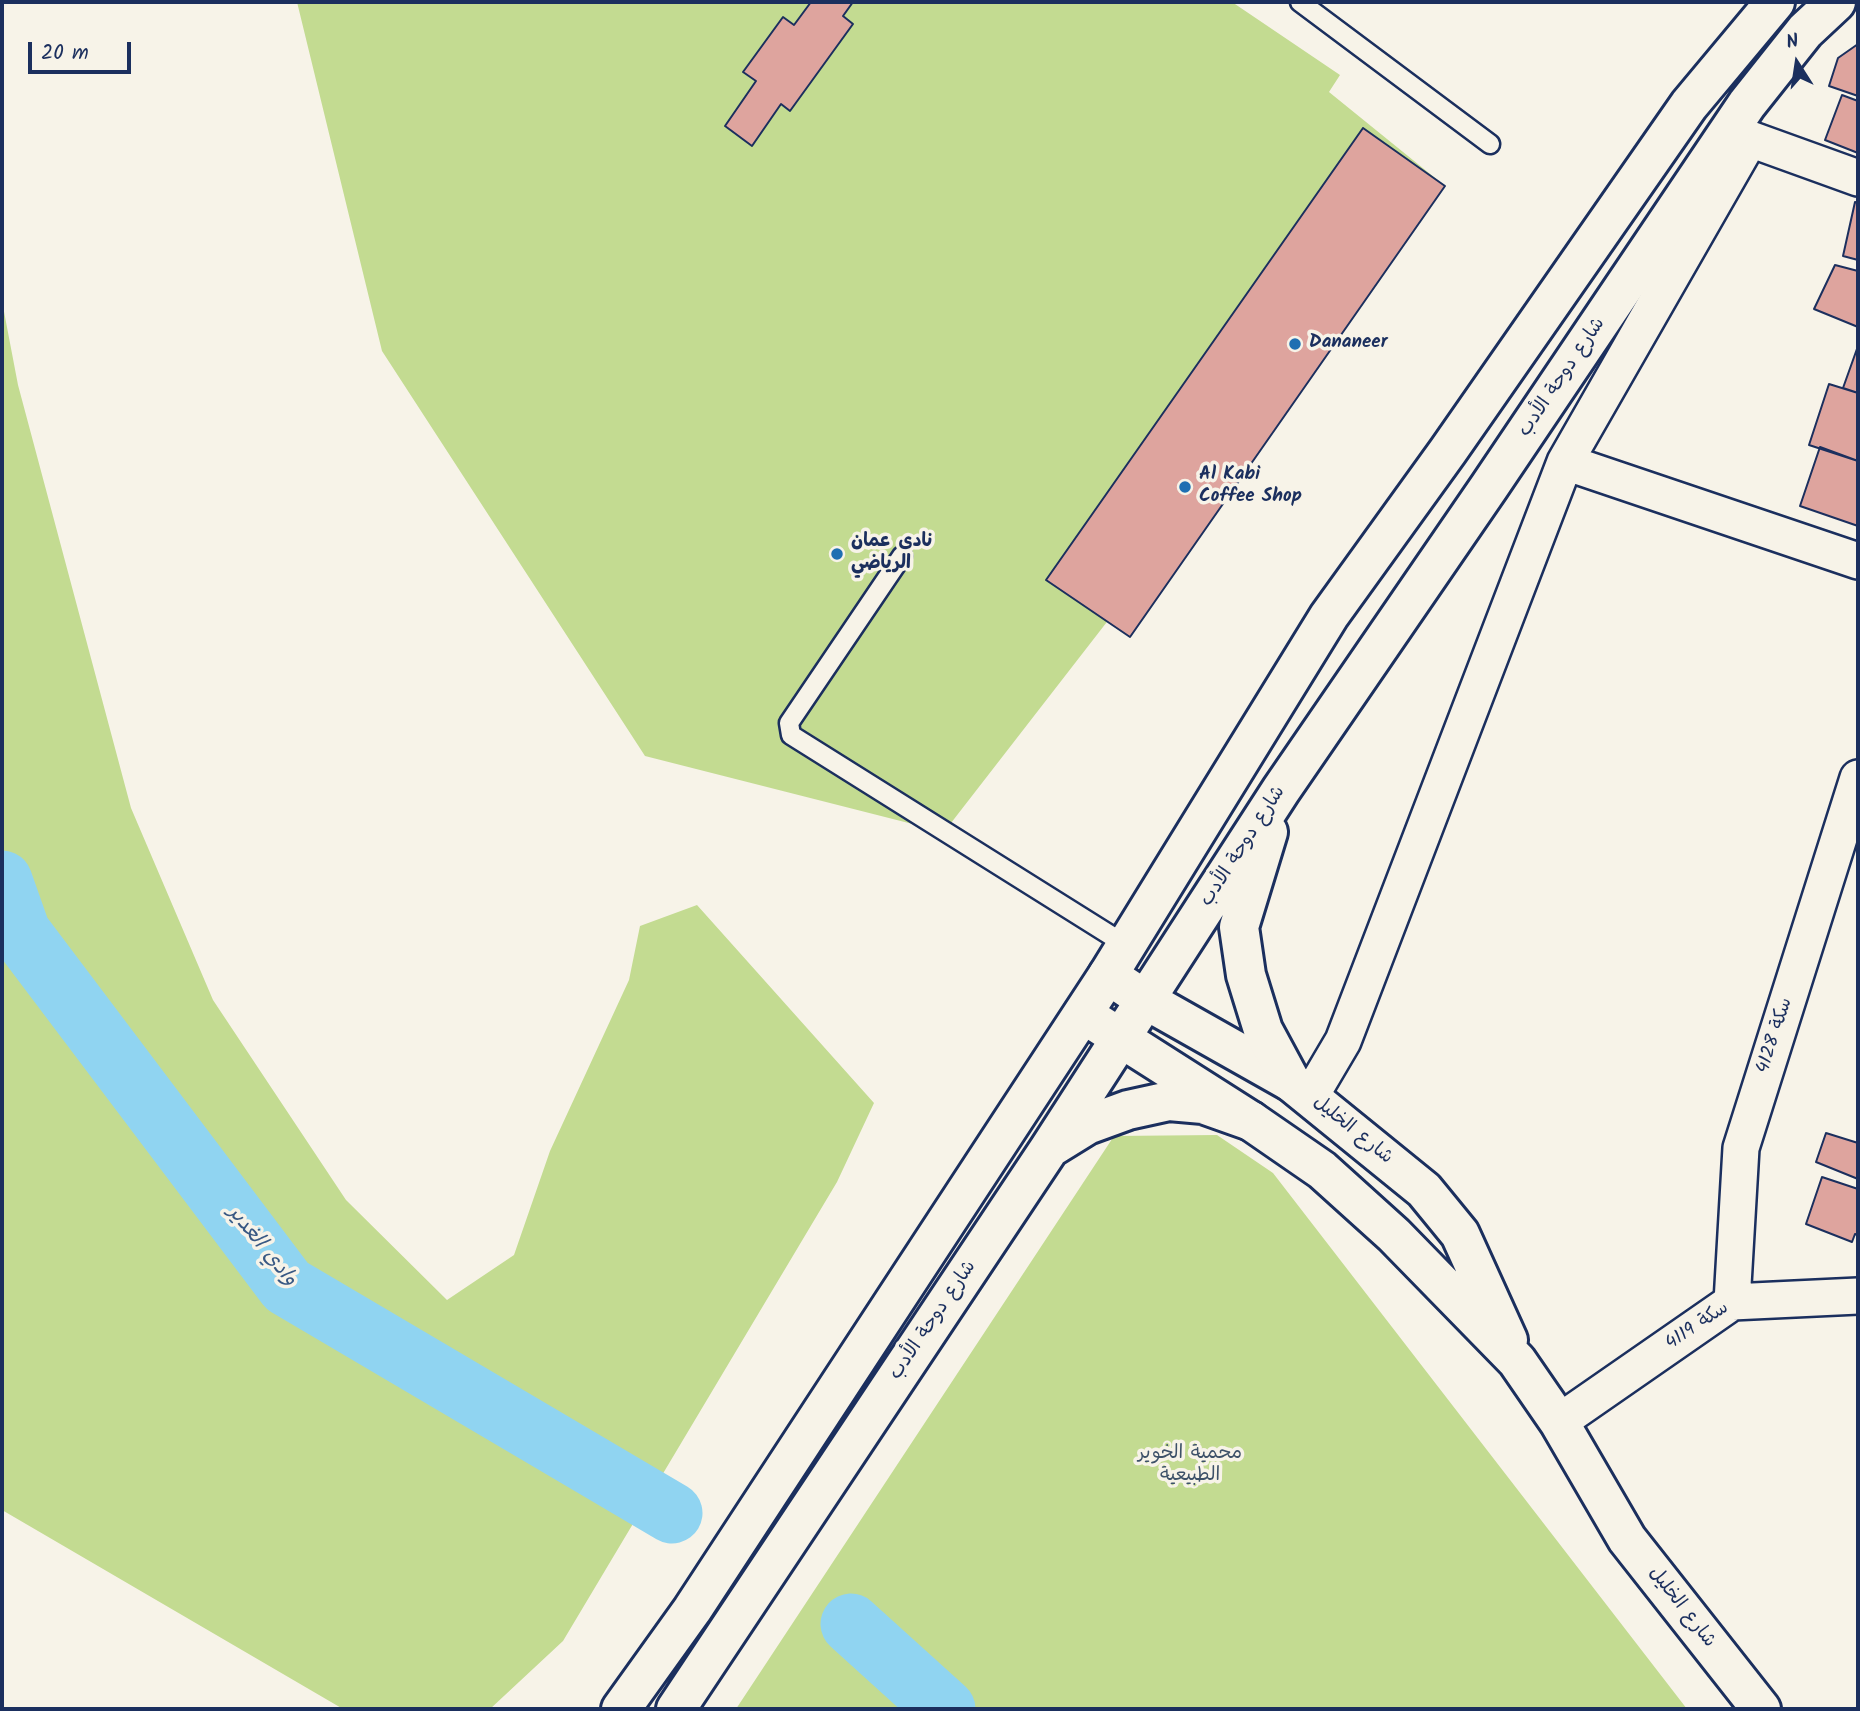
<!DOCTYPE html>
<meta charset="utf-8">
<style>
body{margin:0}
#map{position:relative;width:1860px;height:1711px;overflow:hidden;background:#f7f3e8;font-family:Kalam,sans-serif}
canvas{display:block}
.frame{position:absolute;inset:0;border:4px solid #1b2f5e;pointer-events:none}
.north{position:absolute;left:1762px;top:28px;width:70px;height:70px;-webkit-text-stroke:5px #f7f3e8;paint-order:stroke;rotate:348deg;font-size:19px;font-weight:700;line-height:28px;text-align:center;color:#1b2f5e}
.north::after{content:'';display:block;margin:auto;width:24px;height:32px;background:#1b2f5e;clip-path:polygon(50% 0,100% 100%,50% 72%,0 100%)}
.scale{position:absolute;left:28px;top:42px;width:103px;height:32px;box-sizing:border-box;border:4px solid #1b2f5e;border-top:0;padding-left:9px;font-size:21px;line-height:24px;white-space:nowrap;color:#1b2f5e;-webkit-text-stroke:5px #f7f3e8;paint-order:stroke}
</style>
<div id="map">
<canvas width="1860" height="1711"></canvas>
<div class="frame"></div>
<div class="north">N</div>
<div class="scale">20 m</div>
</div>
<script>
const context = document.querySelector('canvas').getContext('2d');
context.lineJoin = 'round';
function fillPath(path, color) { context.fillStyle = color; context.fill(path, 'evenodd'); }
const toPath = rows => new Path2D(rows.map(r => 'M' + r).join(''));
function stroke(path, color, width, dash) { context.strokeStyle = color; context.lineWidth = width; context.lineCap = dash ? 'butt' : 'round'; context.setLineDash(dash || []); context.stroke(path); }
function label(font, color, halo, rows, align = 'center') {
  context.font = font + ' Kalam,"Playpen Sans Arabic",sans-serif'; context.lineWidth = 7; context.setLineDash([]); context.textBaseline = 'middle'; context.strokeStyle = halo; context.fillStyle = color; for (const [text, x, y, turn = 0] of rows) {
    context.save(); context.translate(x, y); context.rotate((+turn || 0) * Math.PI / 180); context.textAlign = isNaN(turn) ? turn : align; if (halo) context.strokeText(text, 0, 0); context.fillText(text, 0, 0); context.restore();
  }
}
const green = toPath([
 [297,2,1232,2,1340,75,1329,92,1445,186,944,832,645,756,382,351],
 [2,301,18,385,131,808,213,1000,346,1200,447,1300,514,1255,550,1151,629,980,640,926,697,905,874,1103,837,1182,563,1641,490,1709,343,1709,2,1510],
 [1217,1135,1273,1173,1687,1709,736,1709,1114,1136]
]);
const river = toPath([
 [2,881,20,932,287,1286,672,1513],
 [851,1624,945,1709]
]);
const building = toPath([
 [811,2,853,2,843,16,853,24,790,111,781,104,752,146,725,126,756,81,743,72,783,17,794,25,811,2],
 [1858,44,1858,96,1829,86,1838,58,1858,44],
 [1842,95,1858,101,1858,153,1825,140,1842,95],
 [1363,128,1445,186,1130,637,1046,580,1363,128],
 [1855,202,1858,203,1858,260,1843,256,1855,202],
 [1835,265,1858,271,1858,327,1814,309,1835,265],
 [1858,346,1858,393,1843,388,1858,346],
 [1829,384,1858,393,1858,461,1809,445,1829,384],
 [1820,447,1858,461,1858,526,1800,506,1820,447],
 [1826,1133,1858,1143,1858,1179,1816,1162,1826,1133],
 [1822,1177,1858,1189,1858,1235,1855,1234,1852,1242,1806,1224,1822,1177]
]);
const service = toPath([
 [1300,2,1490,144],
 [902,556,789,723,791,735,1126,945]
]);
const minor = toPath([
 [1565,462,1858,561],
 [1310,1097,1343,1041,1565,462,1750,139,1858,178],
 [1732,1302,1741,1148,1858,778],
 [1559,1422,1732,1302,1858,1296]
]);
const tertiary = toPath([
 [1108,975,1144,999,1291,1082,1424,1190,1460,1234,1508,1340],
 [1083,1014,1251,1121,1322,1170,1394,1235,1517,1361,1559,1422,1627,1539,1761,1709]
]);
const secondary = toPath([
 [1268,832,1239,927,1246,975,1263,1030,1291,1082],
 [1053,1146,1087,1125,1128,1110,1169,1101,1203,1104,1251,1121],
 [621,1709,692,1610,1108,975,1329,616,1448,451,1689,105,1775,2],
 [676,1709,1049,1149,1281,790,1489,487,1747,104,1805,31,1836,2]
]);
const markers = [
 [1295,344,7,"#1f6fb2"],
 [1185,487,7,"#1f6fb2"],
 [837,554,7,"#1f6fb2"]
];
const poiNames = [
 ["Dananeer",1309,344],
 ["Al Kabi",1199,476],
 ["Coffee Shop",1199,498],
 ["نادي عمان",851,543],
 ["الرياضي",851,565]
];
const streetNames = [
 ["شارع دوحة الأدب",1563,378,-56],
 ["شارع دوحة الأدب",1244,847,-57],
 ["سكة 4128",1776,1036,-72],
 ["شارع الخليل",1352,1131,39],
 ["شارع دوحة الأدب",934,1321,-56],
 ["سكة 4119",1698,1327,-34],
 ["شارع الخليل",1681,1608,52]
];
const parkNames = [
 ["محمية الخوير",1190,1455],
 ["الطبيعية",1190,1477]
];
const waterNames = [
 ["وادي الغدير",261,1247,51]
];
fillPath(green, '#c3db91');
stroke(river, '#90d4f1', 61);
fillPath(building, '#dea49e');
stroke(building, '#1b2f5e', 2);
stroke(service, '#1b2f5e', 23);
stroke(minor, '#1b2f5e', 40);
stroke(tertiary, '#1b2f5e', 44);
stroke(secondary, '#1b2f5e', 44);
stroke(service, '#f7f3e8', 18);
stroke(minor, '#f7f3e8', 35);
stroke(tertiary, '#f7f3e8', 38);
stroke(secondary, '#f7f3e8', 38);
for (const [x, y, r, color] of markers) { const dot = new Path2D(); dot.arc(x, y, r, 0, 2 * Math.PI); context.fillStyle = color; context.fill(dot); stroke(dot, '#f7f3e8', 2.5); }
label('bold 19px', '#1b2f5e', '#f7f3e8', poiNames, 'left');
label('19px', '#1b2f5e', '#f7f3e8', streetNames);
label('19px', '#3d5168', '#f7f3e8', parkNames);
label('italic 21px', '#385883', '#f7f3e8', waterNames);
</script>
